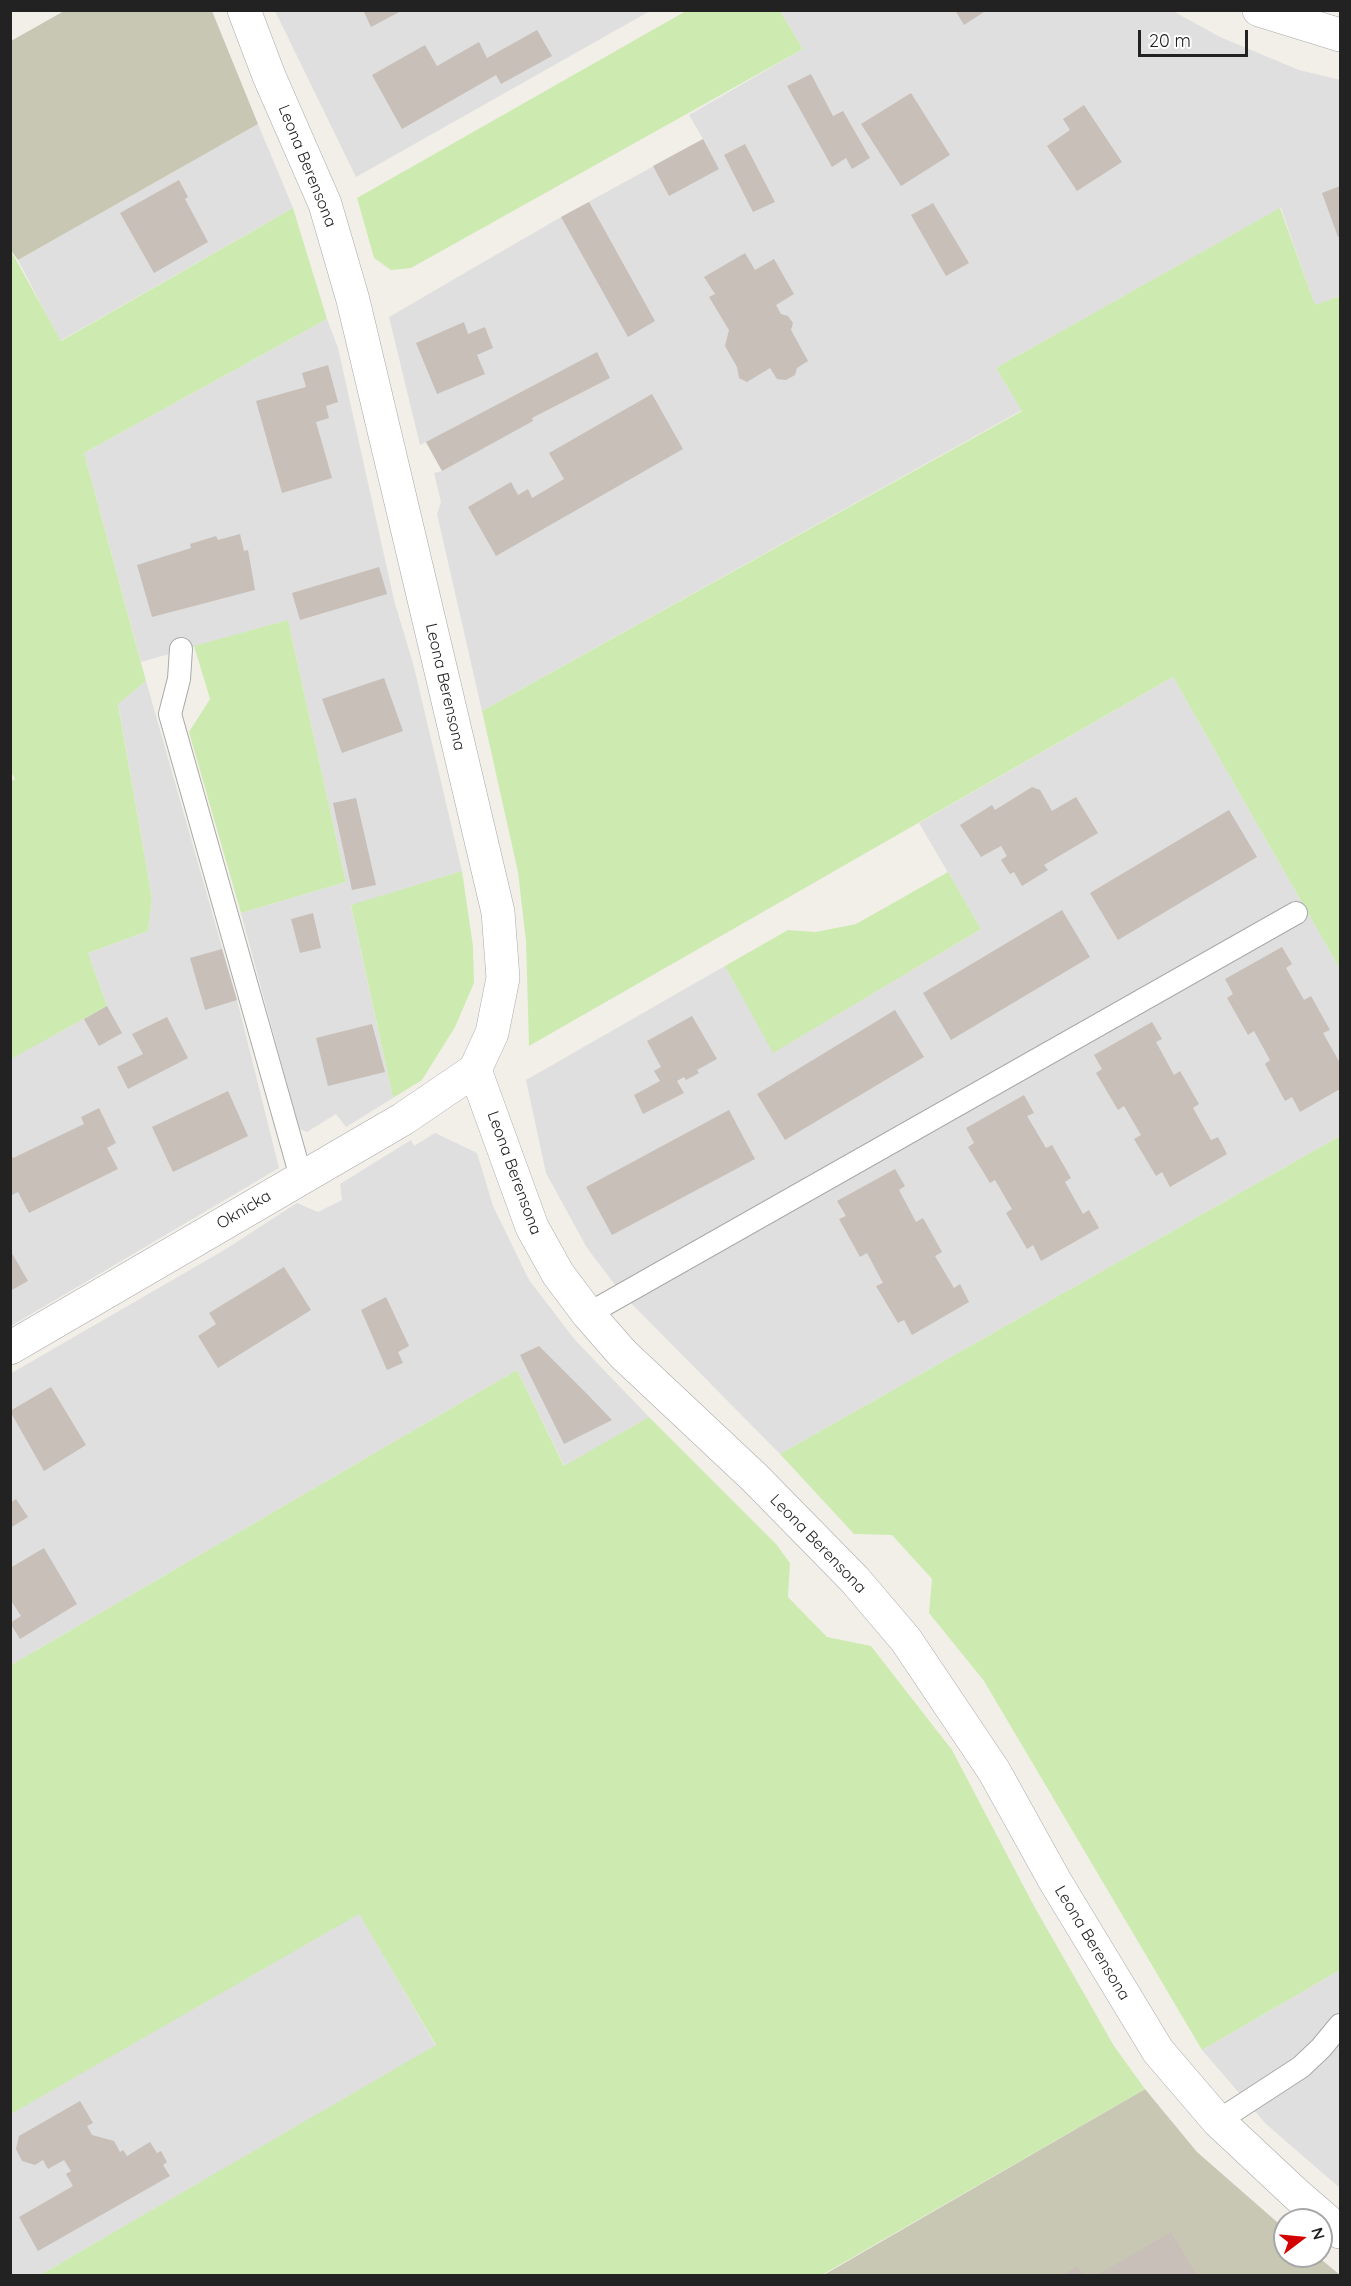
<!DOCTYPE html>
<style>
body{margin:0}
#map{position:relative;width:1351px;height:2286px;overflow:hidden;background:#f2efe9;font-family:Quicksand,sans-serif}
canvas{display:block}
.frame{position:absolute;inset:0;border:12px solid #222;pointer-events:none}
.north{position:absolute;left:1273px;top:2208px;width:60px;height:60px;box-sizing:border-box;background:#fff;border:2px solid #a7a7a7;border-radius:50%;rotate:74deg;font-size:16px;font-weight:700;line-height:24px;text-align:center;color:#222}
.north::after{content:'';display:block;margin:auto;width:21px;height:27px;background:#d40000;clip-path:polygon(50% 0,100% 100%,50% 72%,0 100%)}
.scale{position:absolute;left:1138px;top:30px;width:110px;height:27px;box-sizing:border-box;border:3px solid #222;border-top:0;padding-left:8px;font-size:18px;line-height:21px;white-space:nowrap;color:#222;-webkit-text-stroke:4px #fff;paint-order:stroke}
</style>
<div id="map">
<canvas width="1351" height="2286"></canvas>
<div class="frame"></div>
<div class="north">N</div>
<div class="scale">20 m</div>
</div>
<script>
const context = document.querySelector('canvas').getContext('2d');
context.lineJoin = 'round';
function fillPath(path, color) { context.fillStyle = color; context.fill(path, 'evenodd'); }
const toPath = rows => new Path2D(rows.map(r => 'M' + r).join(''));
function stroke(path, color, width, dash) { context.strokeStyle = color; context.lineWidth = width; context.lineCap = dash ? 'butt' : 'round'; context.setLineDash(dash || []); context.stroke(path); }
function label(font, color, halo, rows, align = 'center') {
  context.font = font + ' Quicksand,sans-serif'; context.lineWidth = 5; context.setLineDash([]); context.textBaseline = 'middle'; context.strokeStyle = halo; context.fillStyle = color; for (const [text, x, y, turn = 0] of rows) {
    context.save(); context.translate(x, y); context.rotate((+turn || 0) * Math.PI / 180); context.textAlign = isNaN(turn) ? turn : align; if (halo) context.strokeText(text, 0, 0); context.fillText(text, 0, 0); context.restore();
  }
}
const residential = toPath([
 [275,11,650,11,356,177],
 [780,11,1173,11,1220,37,1299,70,1340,80,1340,296,1315,306,1281,208,996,368,1022,410,482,711,437,514,441,502,434,473,442,471,426,442,420,445,389,317,561,217,703,139,689,115,803,49],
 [258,124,293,208,60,341,18,260],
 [327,319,338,348,394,600,414,667,462,871,351,906,393,1098,346,1127,336,1114,307,1132,299,1129,241,913,346,882,288,620,141,662,84,453],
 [1173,677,1340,969,1340,1136,780,1454,622,1294,587,1248,546,1173,526,1080,725,966,774,1052,981,929,919,823],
 [146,681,237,1000,279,1168,11,1326,10,1059,107,1006,88,953,148,931,152,898,118,703],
 [435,1133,477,1153,493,1206,529,1280,575,1340,649,1417,565,1467,517,1370,11,1665,10,1374,226,1249,297,1203,318,1212,342,1200,340,1184,411,1140,414,1146],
 [359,1913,436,2046,40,2275,11,2275,10,2113],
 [1340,1970,1340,2188,1266,2124,1202,2050]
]);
const construction = toPath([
 [64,11,212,11,258,124,18,260,10,249,11,41],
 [1145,2089,1197,2152,1285,2229,1285,2256,1317,2256,1340,2275,822,2276]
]);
const grass = toPath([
 [686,11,780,11,803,49,411,268,391,270,374,258,357,198],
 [293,208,327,319,84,453,146,681,118,704,152,898,148,931,88,953,107,1006,11,1059,10,782,15,779,10,770,10,249,61,341],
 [1280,208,1315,305,1340,296,1340,969,1173,677,529,1046,526,941,518,872,482,711,1022,411,996,368],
 [288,620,346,882,241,913,189,732,210,699,194,646],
 [462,871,473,946,474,983,455,1027,422,1080,393,1098,351,905],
 [948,872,981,929,773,1053,725,966,788,930,816,932,856,924],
 [1340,1136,1340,1970,1202,2050,984,1681,929,1613,932,1579,892,1535,854,1534,780,1454],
 [517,1370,564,1466,649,1417,776,1544,790,1563,788,1597,827,1637,871,1646,952,1750,1034,1906,1114,2046,1145,2089,822,2275,40,2275,436,2045,359,1914,11,2114,11,1665]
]);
const building = toPath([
 [363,10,403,10,371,27],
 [955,10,987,10,964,25],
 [537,30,552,56,501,84,496,75,402,129,372,75,425,45,437,66,479,42,487,58],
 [811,74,833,116,843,111,870,158,852,169,846,158,832,167,787,86],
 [911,93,950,155,901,186,861,124],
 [1084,105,1122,162,1077,191,1047,146,1070,130,1063,119],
 [703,139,719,169,669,196,653,166],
 [745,144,775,202,753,212,724,155],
 [179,180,188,197,185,199,208,242,154,273,120,213],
 [1340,186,1340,236,1338,237,1322,193],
 [589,202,655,321,628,337,561,217],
 [933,203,969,263,946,276,911,215],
 [745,253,755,270,774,259,794,294,776,305,781,314,788,316,793,323,791,330,808,361,797,368,795,375,786,380,777,379,770,368,747,382,739,378,737,367,725,346,729,330,709,297,715,294,704,277],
 [464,322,468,334,485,327,493,348,477,355,485,374,437,394,416,343],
 [597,352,610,378,532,418,533,421,442,471,426,442],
 [328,365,338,402,326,406,329,418,316,422,332,478,282,493,256,401,306,387,302,373],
 [652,394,683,449,496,556,468,507,511,482,518,495,528,489,532,498,544,491,564,479,549,453],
 [240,534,244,551,248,550,255,590,152,617,137,565,191,548,190,544,216,536,218,540],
 [379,567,387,594,300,620,292,593],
 [384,678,403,731,342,753,322,699],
 [1032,787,1040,790,1052,811,1076,797,1098,833,1044,865,1048,870,1022,886,1014,872,1010,874,1001,860,1007,856,1001,846,981,857,960,825,992,805,995,810],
 [356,798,376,885,352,890,333,803],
 [1229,810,1257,857,1118,940,1090,893],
 [1062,910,1090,957,951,1040,923,993],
 [313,913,321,948,300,953,291,919],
 [1282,947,1292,964,1286,968,1304,1000,1311,996,1330,1030,1323,1033,1340,1063,1340,1089,1300,1112,1292,1097,1285,1101,1265,1064,1270,1060,1254,1031,1248,1035,1227,998,1233,994,1225,979],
 [222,949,237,1000,205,1010,190,958],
 [107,1006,122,1033,99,1046,84,1019],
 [895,1010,924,1057,785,1140,757,1094],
 [692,1016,717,1059,697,1070,699,1073,686,1080,684,1077,677,1081,684,1093,643,1114,634,1095,660,1081,654,1071,661,1067,647,1041],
 [167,1017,188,1058,128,1089,117,1067,143,1054,132,1034],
 [1152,1022,1162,1039,1156,1042,1174,1075,1180,1071,1199,1104,1193,1108,1211,1140,1218,1137,1227,1154,1170,1187,1162,1172,1156,1176,1134,1139,1141,1135,1124,1106,1118,1110,1096,1073,1102,1069,1094,1055],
 [372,1024,385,1072,328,1086,316,1038],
 [228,1091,248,1136,173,1172,152,1127],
 [1024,1095,1034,1113,1027,1116,1046,1148,1052,1145,1071,1178,1065,1182,1083,1214,1089,1210,1099,1228,1041,1261,1033,1245,1027,1249,1006,1213,1012,1209,995,1180,990,1183,968,1147,974,1143,966,1128],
 [99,1108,116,1143,107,1148,118,1169,29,1213,18,1192,10,1196,10,1153,13,1158,84,1124,81,1117],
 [729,1110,755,1159,612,1235,586,1187],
 [895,1169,905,1186,899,1190,916,1222,923,1218,942,1252,935,1256,954,1288,960,1284,969,1302,912,1335,904,1320,898,1323,876,1286,883,1283,867,1253,860,1257,839,1219,846,1216,837,1201],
 [10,1250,28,1281,10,1291],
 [284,1267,311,1310,218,1368,198,1336,216,1324,209,1313],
 [386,1297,409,1346,398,1352,403,1363,387,1370,361,1310],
 [539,1346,589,1396,612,1420,564,1444,520,1355],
 [51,1387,86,1445,44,1471,10,1411],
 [16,1499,28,1517,10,1528,10,1503],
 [44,1548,77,1604,20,1639,10,1623,21,1616,10,1599,10,1568],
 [80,2101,93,2123,87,2126,92,2135,114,2141,120,2152,123,2150,127,2156,150,2142,157,2153,161,2151,167,2162,163,2165,170,2176,38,2251,19,2217,73,2186,66,2174,71,2171,64,2160,48,2169,43,2160,35,2165,22,2161,16,2149,19,2136],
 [1171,2232,1197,2276,1096,2276],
 [1078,2266,1083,2276,1061,2276]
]);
const service = toPath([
 [181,649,179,679,170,714,301,1177],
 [588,1314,1296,913],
 [1218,2121,1301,2067,1321,2048,1340,2025]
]);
const minor = toPath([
 [244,10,269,76,325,204,353,300,401,502,498,912,503,978,492,1033,475,1070,532,1227,558,1274,588,1314,623,1354,755,1478,855,1580,906,1640,994,1771,1055,1881,1158,2051,1218,2121,1297,2195,1340,2232],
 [1259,10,1340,35],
 [10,1348,403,1119,475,1070]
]);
const streetNames = [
 ["Leona Berensona",307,166,68],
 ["Leona Berensona",445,687,77],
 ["Leona Berensona",514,1173,70],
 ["Oknicka",244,1210,-31],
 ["Leona Berensona",818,1544,46],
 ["Leona Berensona",1092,1943,59]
];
fillPath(residential, '#e0dfdf');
fillPath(construction, '#c7c7b4');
fillPath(grass, '#cdebb0');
fillPath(building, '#c7bfb8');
stroke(service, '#a9a9a9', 24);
stroke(minor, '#a9a9a9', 34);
stroke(service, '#fff', 22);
stroke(minor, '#fff', 33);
label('16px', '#222', '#fff', streetNames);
</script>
